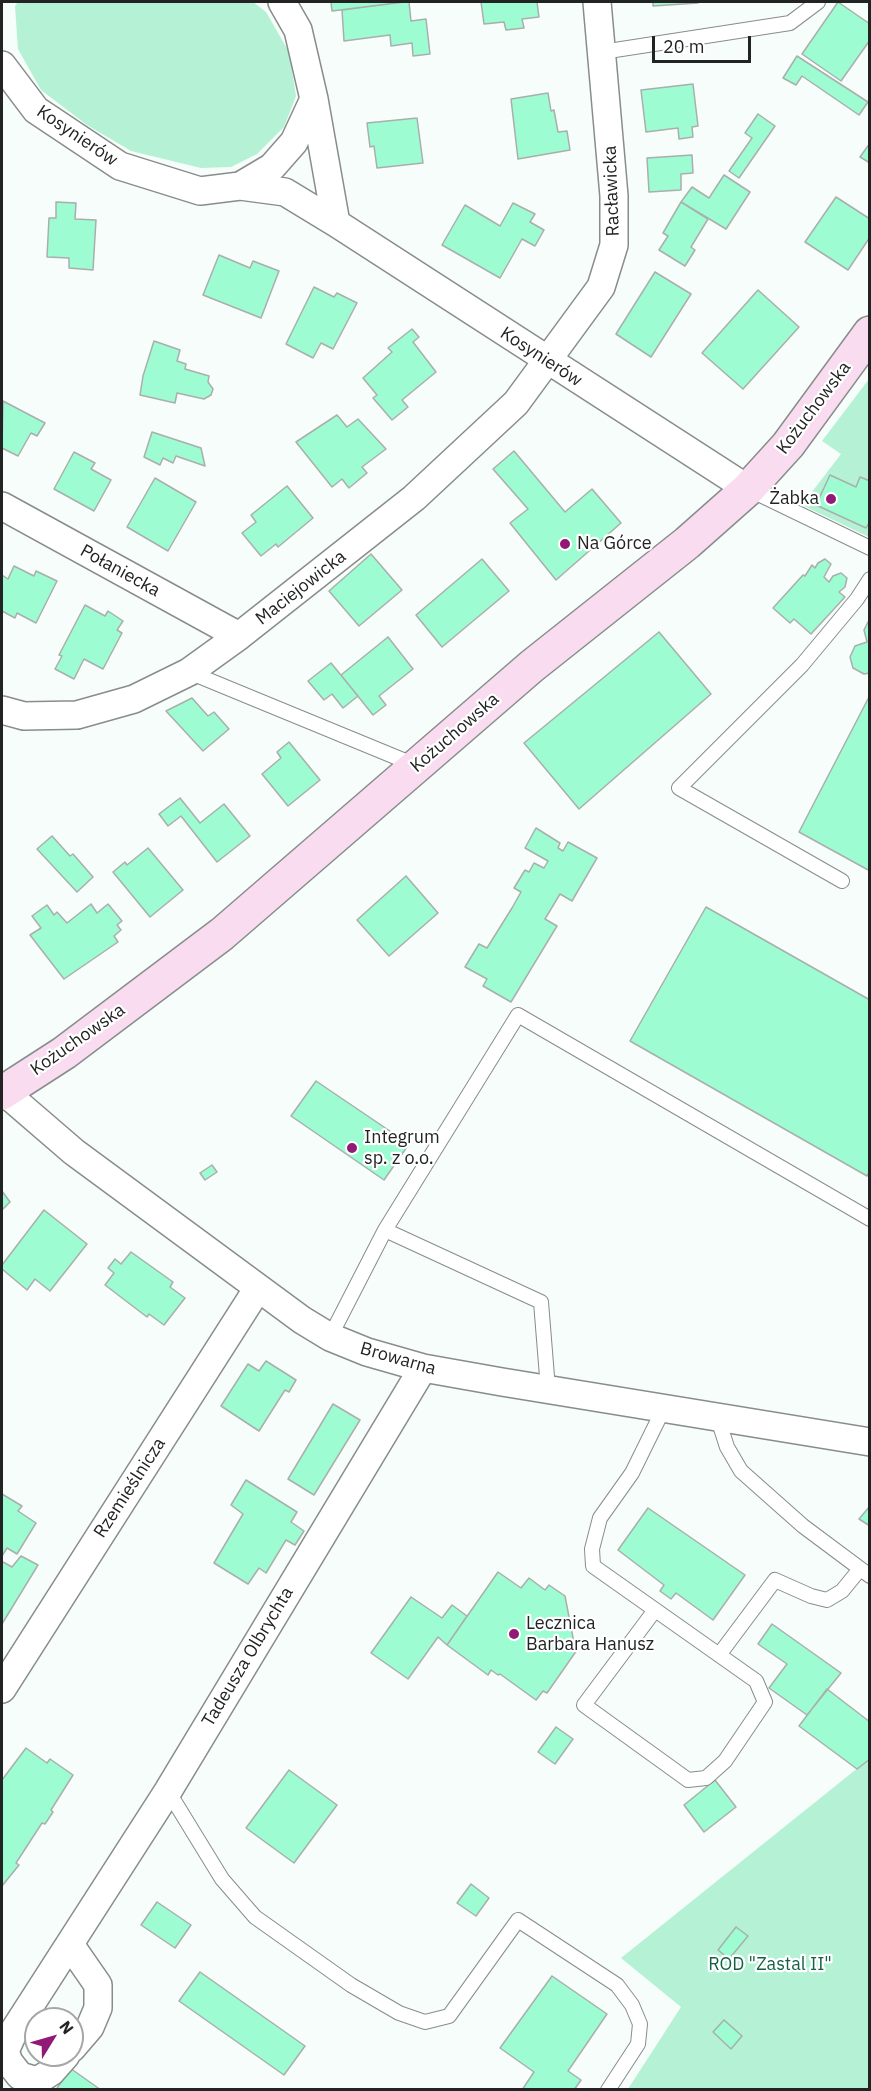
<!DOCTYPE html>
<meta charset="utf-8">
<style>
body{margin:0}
#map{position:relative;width:871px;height:2091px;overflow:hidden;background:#f7fdfa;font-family:"IBM Plex Sans",sans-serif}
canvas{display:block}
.frame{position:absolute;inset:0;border:3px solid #222423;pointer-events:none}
.north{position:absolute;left:24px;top:2007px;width:60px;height:60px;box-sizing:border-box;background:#fff;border:2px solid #a7a7a7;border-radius:50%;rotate:53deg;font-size:16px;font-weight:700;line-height:24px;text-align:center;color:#222423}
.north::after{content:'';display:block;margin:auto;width:21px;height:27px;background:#921a77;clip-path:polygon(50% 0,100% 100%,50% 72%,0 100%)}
.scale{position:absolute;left:652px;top:36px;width:99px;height:27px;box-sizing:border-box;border:3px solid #222423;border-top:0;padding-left:8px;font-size:18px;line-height:21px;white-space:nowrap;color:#222423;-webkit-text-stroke:4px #fff;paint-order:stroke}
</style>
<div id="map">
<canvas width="871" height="2091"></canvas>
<div class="frame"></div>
<div class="north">N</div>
<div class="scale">20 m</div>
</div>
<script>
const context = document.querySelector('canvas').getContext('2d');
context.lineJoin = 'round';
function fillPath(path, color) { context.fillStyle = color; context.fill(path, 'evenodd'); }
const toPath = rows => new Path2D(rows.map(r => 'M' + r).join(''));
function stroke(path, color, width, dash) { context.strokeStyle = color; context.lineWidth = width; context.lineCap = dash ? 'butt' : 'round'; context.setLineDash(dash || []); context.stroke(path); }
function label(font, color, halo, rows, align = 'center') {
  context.font = font + ' "IBM Plex Sans",sans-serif'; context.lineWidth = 4.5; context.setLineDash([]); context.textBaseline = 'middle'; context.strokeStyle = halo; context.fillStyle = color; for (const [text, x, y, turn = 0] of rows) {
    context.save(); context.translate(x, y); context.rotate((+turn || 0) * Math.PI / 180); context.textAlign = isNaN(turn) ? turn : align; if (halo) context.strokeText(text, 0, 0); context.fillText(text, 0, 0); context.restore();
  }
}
const green = toPath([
 [18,2,253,2,266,12,289,52,296,96,284,127,257,154,231,167,201,168,131,151,87,125,41,90,18,49,15,6],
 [869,379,869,537,802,505,841,454,822,441],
 [869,1759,869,2089,628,2089,681,2007,621,1958]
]);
const building = toPath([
 [331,2,404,2,332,11,331,2],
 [404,2,409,2,411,21,426,19,430,54,413,56,412,43,391,46,390,35,344,41,342,10,404,2],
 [481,2,537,2,539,17,522,19,524,28,506,30,504,22,484,24,481,2],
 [653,2,697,2,698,3,653,6,653,2],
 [838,2,870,24,870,40,841,81,802,54,838,2],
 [797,56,868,102,859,115,802,76,796,85,783,78,797,56],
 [693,84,698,126,692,127,693,137,679,139,678,128,646,132,641,90,693,84],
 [548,93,551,111,554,110,558,132,567,131,570,150,518,159,511,99,548,93],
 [758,114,775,126,739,178,729,171,752,138,745,133,758,114],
 [417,118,423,163,377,168,374,146,370,147,367,123,417,118],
 [870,143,870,163,860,157,870,143],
 [692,155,693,173,681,174,681,190,649,192,647,158,692,155],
 [724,175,750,192,726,229,681,202,692,187,709,198,724,175],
 [836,197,870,219,870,237,848,270,805,242,836,197],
 [56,202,76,203,75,219,96,220,93,270,69,268,69,258,47,257,49,218,56,218,56,202],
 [681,202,708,219,691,247,695,250,685,266,659,250,668,236,663,233,681,202],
 [513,203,535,214,530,222,544,230,535,246,522,239,500,278,442,245,465,205,500,226,513,203],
 [219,255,250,268,253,261,279,271,261,318,203,295,219,255],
 [655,272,691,294,651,357,616,334,655,272],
 [314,287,334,297,337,293,357,303,333,349,321,343,313,358,286,344,314,287],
 [758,290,799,327,743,389,702,353,758,290],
 [412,329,419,337,413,342,436,372,402,400,408,407,392,420,373,398,377,395,363,378,392,352,388,348,412,329],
 [154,341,180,350,177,361,186,364,185,369,209,376,208,382,213,389,211,395,204,399,177,393,175,403,140,395,143,376,154,341],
 [3,401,45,423,37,436,31,433,18,456,2,448,3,401],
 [337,415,347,427,358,419,386,449,362,467,367,473,349,488,342,479,332,487,296,442,337,415],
 [152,432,201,448,205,466,176,456,173,463,163,458,160,465,144,457,152,432],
 [514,451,565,512,592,489,621,523,556,580,510,523,528,509,493,469,514,451],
 [74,452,95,463,91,469,111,480,94,511,54,489,74,452],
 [830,475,856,487,860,477,870,481,870,521,866,528,816,505,830,475],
 [155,478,196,502,168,551,127,527,155,478],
 [287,486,313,518,278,547,276,544,261,556,242,533,256,522,251,515,287,486],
 [371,554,402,590,359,626,329,591,371,554],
 [482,559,509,591,442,647,416,615,482,559],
 [825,559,831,564,824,577,829,582,833,576,841,573,847,578,845,587,839,592,845,597,811,634,794,619,790,623,773,608,803,575,805,576,812,565,815,568,818,563,825,559],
 [14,566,34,576,36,571,57,581,36,623,17,613,15,618,2,611,2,575,8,579,14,566],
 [85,605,105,616,108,611,123,621,117,630,122,633,103,669,84,659,74,679,55,669,62,656,59,655,85,605],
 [870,618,870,673,864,674,853,668,850,657,855,646,867,642,864,630,870,618],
 [659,632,711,694,579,809,524,743,659,632],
 [388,637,413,669,379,696,386,705,373,715,341,675,388,637],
 [331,663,358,696,343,708,332,694,324,700,308,681,331,663],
 [869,697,870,697,870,871,799,832,869,697],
 [192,698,208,716,214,712,229,729,203,751,166,711,192,698],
 [289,742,320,780,288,806,262,774,281,758,277,752,289,742],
 [180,798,200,823,224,804,250,836,217,862,181,816,168,826,159,814,180,798],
 [536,828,560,843,558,848,563,851,568,842,597,858,572,901,560,894,545,919,557,926,511,1002,483,986,487,979,465,967,479,944,487,948,512,908,521,892,514,888,525,870,529,872,534,863,544,868,548,861,525,848,536,828],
 [52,836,70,856,73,854,93,877,77,892,37,849,52,836],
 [148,848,183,890,150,917,113,872,125,862,127,865,148,848],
 [406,876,438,913,389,956,357,920,406,876],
 [91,904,97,913,108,904,122,921,117,925,121,930,114,936,118,942,64,979,30,935,41,928,32,916,47,905,54,915,57,912,67,923,91,904],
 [706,907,870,1000,870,1171,867,1176,630,1041,706,907],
 [316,1081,409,1144,384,1180,291,1116,316,1081],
 [212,1165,217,1172,205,1180,200,1173,212,1165],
 [2,1191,10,1202,2,1210,2,1191],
 [44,1210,87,1244,50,1291,35,1279,27,1290,2,1269,2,1265,44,1210],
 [131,1252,173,1282,170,1287,185,1298,164,1325,149,1314,147,1317,105,1285,114,1273,108,1268,115,1259,121,1264,131,1252],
 [266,1361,296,1380,289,1392,285,1390,259,1431,221,1406,248,1364,259,1371,266,1361],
 [333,1404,360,1420,314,1495,288,1479,333,1404],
 [246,1480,297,1512,291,1522,304,1531,295,1545,286,1540,266,1573,259,1568,248,1584,214,1563,243,1514,231,1505,246,1480],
 [2,1494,22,1506,18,1511,36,1523,17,1554,7,1548,2,1556,2,1494],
 [870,1506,870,1526,859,1519,870,1506],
 [648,1508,745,1575,713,1620,676,1593,671,1599,660,1591,664,1585,618,1550,648,1508],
 [21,1556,38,1565,2,1624,2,1564,3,1562,12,1567,21,1556],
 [498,1572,521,1588,529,1578,545,1590,549,1585,565,1596,575,1648,577,1650,547,1693,543,1691,536,1700,500,1674,498,1675,491,1670,488,1675,447,1645,498,1572],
 [411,1597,442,1618,452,1605,467,1616,447,1645,438,1637,408,1679,371,1653,411,1597],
 [772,1624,841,1673,807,1715,769,1688,787,1664,758,1644,772,1624],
 [827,1689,870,1722,870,1759,857,1769,799,1726,827,1689],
 [556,1727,573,1739,555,1764,538,1752,556,1727],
 [26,1748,47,1763,50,1759,73,1775,51,1810,53,1812,45,1824,42,1823,16,1863,19,1865,2,1886,2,1780,26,1748],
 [289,1770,337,1805,294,1863,246,1828,289,1770],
 [715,1780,736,1807,704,1832,684,1805,715,1780],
 [471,1884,489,1898,476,1916,457,1903,471,1884],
 [157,1902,191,1925,175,1948,141,1925,157,1902],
 [736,1927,748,1936,729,1959,718,1950,736,1927],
 [200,1972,305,2046,284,2075,179,2001,200,1972],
 [552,1976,607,2014,568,2071,581,2080,574,2090,522,2090,534,2072,500,2048,552,1976],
 [724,2020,742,2036,731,2049,713,2032,724,2020],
 [70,2068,101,2090,56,2090,70,2068]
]);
const service = toPath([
 [602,52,790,23,818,2],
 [748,489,870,548],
 [189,672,415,765],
 [842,881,679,788,802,665,857,599,870,579],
 [385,1230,518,1015,870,1219],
 [330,1337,385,1230,541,1302,548,1389],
 [717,1416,727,1447,741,1471,803,1526,870,1576],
 [655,1610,584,1705,688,1780,706,1778,725,1761,765,1702,756,1681,593,1566,592,1549,600,1518,632,1473,664,1408],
 [719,1655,775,1580,811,1596,827,1600,842,1591,860,1569],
 [168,1791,222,1879,255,1917,351,1985,399,2013,425,2022,449,2016,518,1920,617,1985,632,2005,640,2024,638,2044,608,2090]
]);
const minor = toPath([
 [282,2,298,30,314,99,336,223,748,489],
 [2,65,36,110,120,166,200,191,240,186,285,192,336,223],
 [240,186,272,167,294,142,314,99],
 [2,506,239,636],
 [2,710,24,716,77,715,134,699,189,672,239,636,414,498,516,403,601,287,614,245,614,196,597,2],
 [2,1090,74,1152,302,1320,330,1337,367,1352,423,1368,502,1382,870,1442],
 [2,1689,258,1288],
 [71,1946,98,1985,98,2008,90,2027,72,2048],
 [66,2055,51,2072,37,2081,20,2076,9,2062,5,2051,15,2029,168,1791,423,1368]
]);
const secondary = toPath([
 [2,1093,64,1053,222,934,532,666,687,543,748,489,788,445,870,333]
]);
const markers = [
 [831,499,6,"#921a77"],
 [565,544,6,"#921a77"],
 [352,1148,6,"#921a77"],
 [514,1634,6,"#921a77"]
];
const streetNames = [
 ["Kosynierów",77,136,34],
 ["Racławicka",612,191,-92],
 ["Kosynierów",541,357,33],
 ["Kożuchowska",814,408,-53],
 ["Połaniecka",120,571,29],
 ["Maciejowicka",301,588,-38],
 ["Kożuchowska",455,733,-41],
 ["Kożuchowska",78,1040,-35],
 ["Browarna",398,1359,16],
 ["Rzemieślnicza",130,1488,-57],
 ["Tadeusza Olbrychta",248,1657,-59]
];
const poiNames = [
 ["Żabka",819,499,"right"],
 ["Na Górce",577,544],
 ["Integrum",364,1138],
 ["sp. z o.o.",364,1159],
 ["Lecznica",526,1624],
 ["Barbara Hanusz",526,1645]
];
const parkNames = [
 ["ROD \"Zastal II\"",770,1965]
];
fillPath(green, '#b5f1d4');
fillPath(building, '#9dfcd1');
stroke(building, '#a9afac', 1.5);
stroke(service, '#888d8b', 16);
stroke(minor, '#888d8b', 30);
stroke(secondary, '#888d8b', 36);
stroke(service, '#fff', 14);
stroke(minor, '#fff', 27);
stroke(secondary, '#f9dcf0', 33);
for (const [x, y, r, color] of markers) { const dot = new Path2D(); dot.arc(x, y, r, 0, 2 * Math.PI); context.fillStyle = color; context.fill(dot); stroke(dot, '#fff', 2); }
label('18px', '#222423', '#fff', streetNames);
label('18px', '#222423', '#fff', poiNames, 'left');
label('18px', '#176045', '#fff', parkNames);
</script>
